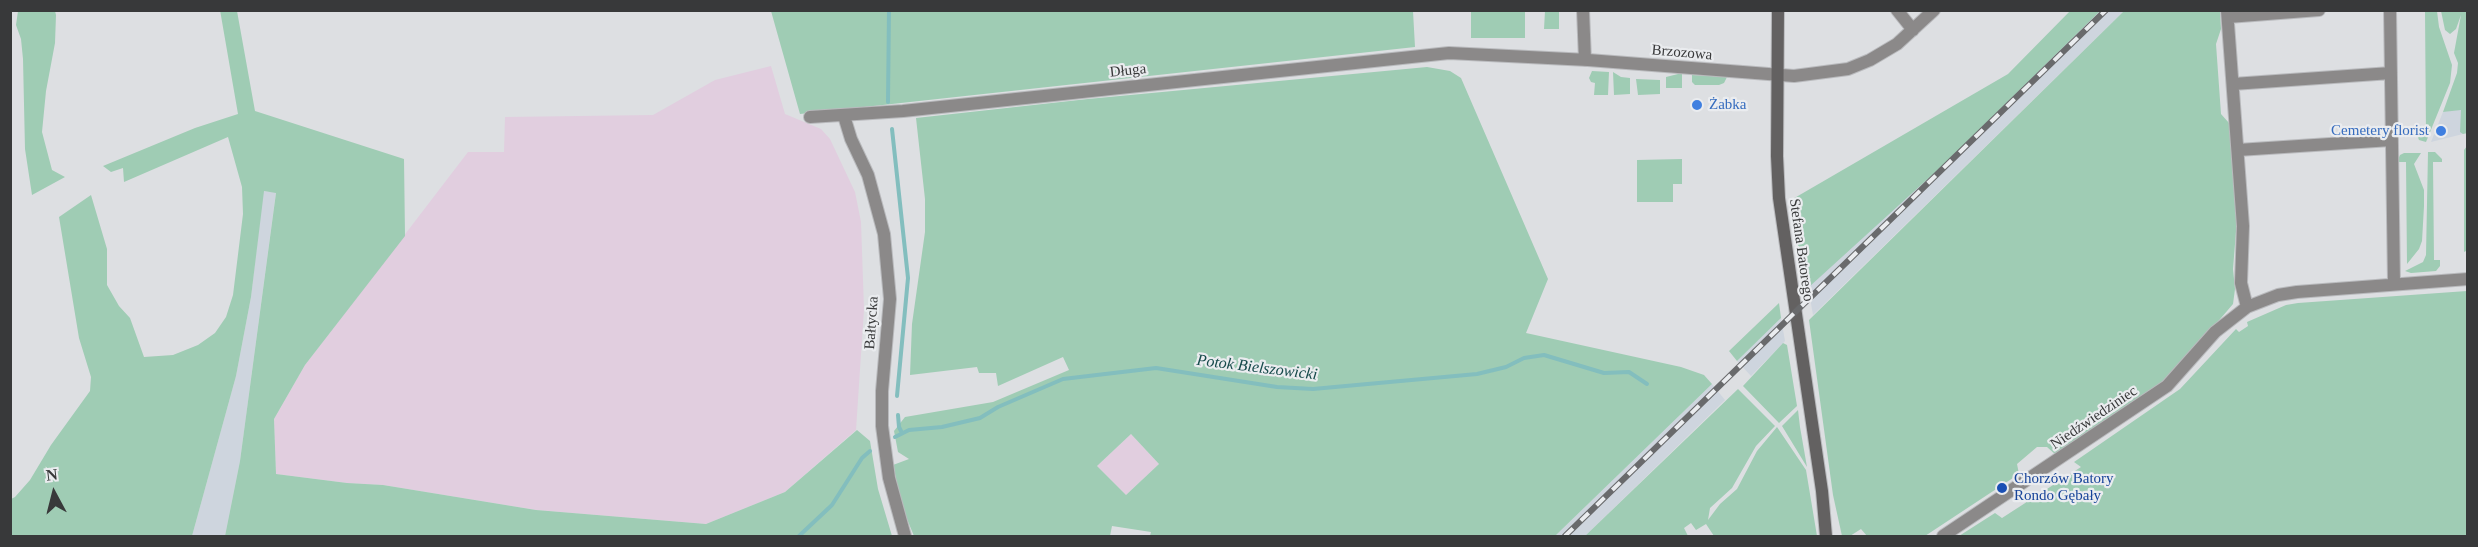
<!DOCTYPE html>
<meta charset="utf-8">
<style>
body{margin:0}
#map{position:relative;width:2478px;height:547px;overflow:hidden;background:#dddfe2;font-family:"Times New Roman",serif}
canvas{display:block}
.frame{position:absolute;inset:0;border:12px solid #38393a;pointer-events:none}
.north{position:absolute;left:24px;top:463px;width:60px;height:60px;-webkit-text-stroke:4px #eaecef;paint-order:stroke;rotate:353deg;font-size:16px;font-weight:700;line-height:24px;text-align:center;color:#38393a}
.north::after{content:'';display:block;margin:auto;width:21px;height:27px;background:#38393a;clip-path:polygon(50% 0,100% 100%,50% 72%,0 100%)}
</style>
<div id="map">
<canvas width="2478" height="547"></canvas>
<div class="frame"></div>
<div class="north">N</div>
</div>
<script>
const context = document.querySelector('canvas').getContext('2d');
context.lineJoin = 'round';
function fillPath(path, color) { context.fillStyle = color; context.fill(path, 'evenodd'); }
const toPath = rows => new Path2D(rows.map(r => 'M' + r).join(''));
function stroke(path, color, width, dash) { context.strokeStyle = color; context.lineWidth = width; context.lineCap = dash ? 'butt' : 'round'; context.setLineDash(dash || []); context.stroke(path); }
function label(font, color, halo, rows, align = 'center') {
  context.font = font + ' "Times New Roman",serif'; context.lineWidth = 4.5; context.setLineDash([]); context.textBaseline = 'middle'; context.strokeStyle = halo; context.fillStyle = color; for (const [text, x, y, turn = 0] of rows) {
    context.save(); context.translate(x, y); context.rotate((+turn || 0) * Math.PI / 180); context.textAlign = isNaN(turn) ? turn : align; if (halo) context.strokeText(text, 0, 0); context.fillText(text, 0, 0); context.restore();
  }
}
const built = toPath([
 [2086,11,2124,11,1813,315,1806,275],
 [2463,109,2463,134,2431,142,2443,112],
 [263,191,276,192,240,461,225,536,192,536,236,376,251,297],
 [1781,318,1785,341,1751,376,1737,361],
 [1712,384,1725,400,1585,536,1555,536]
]);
const industrial = toPath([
 [771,66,785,114,821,129,830,139,855,192,861,222,864,309,856,430,785,492,706,524,536,510,383,485,347,483,276,474,274,419,305,365,468,152,504,152,505,117,653,115,715,80],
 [1131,434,1159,464,1126,495,1097,466]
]);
const green = toPath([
 [220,10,237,11,255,111,404,159,405,236,305,365,274,419,276,474,347,483,383,485,536,510,706,524,785,492,857,430,870,441,878,489,892,536,225,536,240,461,276,193,264,191,251,297,236,376,192,536,11,536,11,499,15,497,30,480,51,445,90,391,91,377,79,338,59,217,91,195,107,249,107,285,119,306,130,318,144,357,173,355,198,345,215,333,226,317,233,295,243,214,242,187,228,137,124,182,123,168,111,172,103,166,195,128,238,114],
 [18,11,55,11,56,15,55,43,46,91,42,132,52,170,65,177,32,195,25,149,23,59,21,39,16,25],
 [771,11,1413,11,1415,47,800,114],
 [1471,11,1525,11,1525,38,1471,38],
 [1545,11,1559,11,1559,29,1544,29],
 [2070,11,2100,11,1943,165,1809,287,1807,276,1803,279,1791,200,2008,74],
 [2124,11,2220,11,2221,29,2216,44,2221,114,2229,123,2237,219,2233,269,2235,289,2233,304,2174,373,2150,391,2056,455,2047,447,2037,447,2017,464,2019,474,1925,536,1867,536,1861,529,1850,536,1842,536,1833,495,1809,320],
 [2425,11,2437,11,2439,27,2452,65,2450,83,2426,142,2419,140,2417,135,2426,135],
 [2441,11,2467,11,2468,133,2463,134,2460,132,2461,110,2443,112,2457,73,2458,63,2454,53,2461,15,2456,29,2450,34,2445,30],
 [1427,67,1450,71,1461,78,1548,279,1526,333,1681,367,1704,375,1712,384,1555,536,1150,536,1151,532,1112,526,1110,536,914,536,902,507,893,465,909,459,898,452,894,431,905,417,993,402,1069,370,1063,357,998,386,996,373,979,373,977,367,910,375,912,324,925,232,925,199,916,118,1088,99],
 [1131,434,1159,464,1126,495,1097,466],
 [1592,71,1609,72,1608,95,1594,95,1595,83,1591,82,1589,78],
 [1613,72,1621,77,1630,78,1630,94,1614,95],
 [1678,74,1682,74,1682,88,1666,88,1666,77],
 [1692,75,1727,77,1724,83,1719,85,1695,85,1692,82],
 [1636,79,1660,80,1660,94,1638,95],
 [2467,146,2468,250,2464,252,2464,150],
 [2428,152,2435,152,2442,159,2442,162,2433,162,2434,260,2440,260,2440,266,2436,271,2411,273,2405,271,2423,262,2426,255],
 [2404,153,2421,153,2414,164,2424,190,2424,206,2422,241,2419,249,2407,264,2406,162,2397,162,2400,155],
 [1682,159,1682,184,1673,184,1673,202,1637,202,1637,160],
 [2467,291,2467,536,1959,536,1995,513,2002,518,2081,467,2074,462,2180,389,2236,329,2239,332,2248,326,2247,322,2286,305,2298,303],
 [1779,303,1781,318,1737,361,1729,351],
 [1783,343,1787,345,1797,406,1779,423,1743,386],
 [1738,389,1775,426,1756,446,1732,488,1710,508,1708,520,1720,504,1737,489,1757,451,1777,427,1806,470,1817,536,1714,536,1706,524,1696,530,1691,523,1684,528,1688,536,1585,536],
 [1798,410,1800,427,1807,467,1782,426]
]);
const stream = toPath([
 [888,102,889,10],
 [892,129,908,278,897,396],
 [898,415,899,427,902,433],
 [895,437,909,430,942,427,980,418,998,407,1063,379,1156,368,1277,387,1313,389,1477,374,1506,367,1524,358,1544,355,1604,373,1629,372,1647,384],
 [799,536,832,505,862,458,870,451]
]);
const street = toPath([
 [1583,10,1585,60],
 [1897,10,1913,30],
 [2227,10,2243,226,2241,283,2247,307],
 [2390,10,2394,284],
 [2228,17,2319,10],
 [2233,84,2391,73],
 [844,116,851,139,868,175,884,234,890,299,882,391,882,426,889,478,905,536],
 [810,117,903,111,1449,53,1588,60,1794,76,1848,69,1870,60,1897,44,1934,10],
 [2238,150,2391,140],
 [1943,536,2167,386,2215,332,2247,307,2278,295,2297,292,2468,279]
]);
const secondary = toPath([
 [1778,10,1777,156,1779,198,1822,491,1826,536]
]);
const rail = toPath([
 [1565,536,2106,10]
]);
const markers = [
 [1697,105,6,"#3f7fe0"],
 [2441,131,6,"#3f7fe0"],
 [2002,488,6,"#1a4fb4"]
];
const streetNames = [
 ["Brzozowa",1682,53,5],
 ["Długa",1128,71,-6],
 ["Stefana Batorego",1801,250,82],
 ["Bałtycka",872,323,-86],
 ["Niedźwiedziniec",2094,418,-34]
];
const shopNames = [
 ["Żabka",1709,105],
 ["Cemetery florist",2429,131,"right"]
];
const transitNames = [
 ["Chorzów Batory",2014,479],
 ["Rondo Gębały",2014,496]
];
const waterNames = [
 ["Potok Bielszowicki",1257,368,7]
];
fillPath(built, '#ced5de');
fillPath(industrial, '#e1cedf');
fillPath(green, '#9fccb4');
stroke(stream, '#83bebe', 4);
stroke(street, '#b9babd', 14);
stroke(secondary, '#b9babd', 14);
stroke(street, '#8b8989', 12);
stroke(secondary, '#636161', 12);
stroke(rail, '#696a6c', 6);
stroke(rail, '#eaecef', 4, [11]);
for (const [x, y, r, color] of markers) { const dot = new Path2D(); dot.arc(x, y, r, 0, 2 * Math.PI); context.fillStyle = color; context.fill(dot); stroke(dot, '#eaecef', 2); }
label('15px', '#38393a', '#eaecef', streetNames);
label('15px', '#366cbe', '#eaecef', shopNames, 'left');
label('15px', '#164399', '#eaecef', transitNames, 'left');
label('italic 16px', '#174b4c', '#eaecef', waterNames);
</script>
